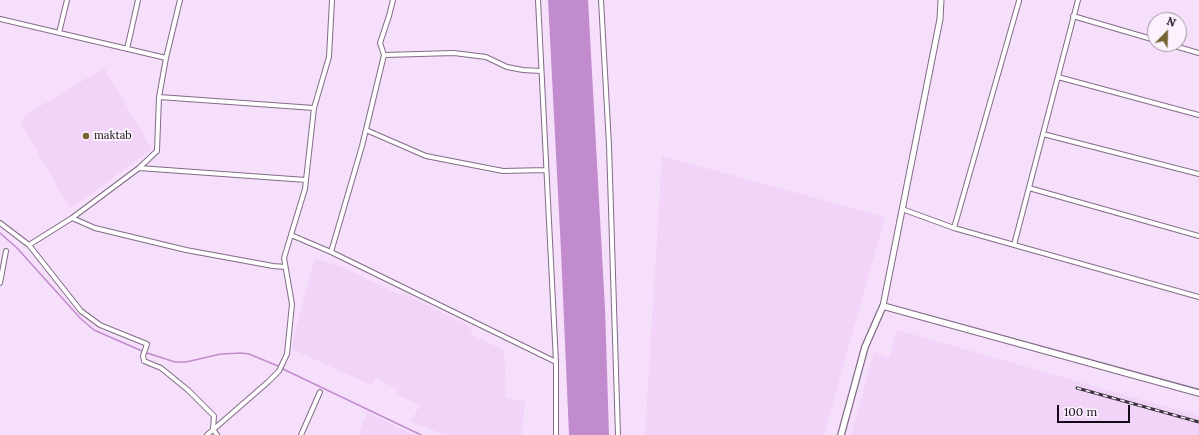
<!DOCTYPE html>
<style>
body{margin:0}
#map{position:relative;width:1199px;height:435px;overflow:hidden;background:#f6dffb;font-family:Lora,serif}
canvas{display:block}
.north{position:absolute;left:1147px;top:12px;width:40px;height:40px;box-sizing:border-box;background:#fbf2fd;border:1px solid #9e95a0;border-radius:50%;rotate:23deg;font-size:11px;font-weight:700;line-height:16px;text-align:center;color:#120a14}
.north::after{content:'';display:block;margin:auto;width:14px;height:18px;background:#756331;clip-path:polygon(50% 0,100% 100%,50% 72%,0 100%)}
.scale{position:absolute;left:1057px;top:405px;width:73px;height:18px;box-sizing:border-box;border:2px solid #120a14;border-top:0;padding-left:5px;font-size:12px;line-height:14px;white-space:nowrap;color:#120a14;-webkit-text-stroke:3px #fbf2fd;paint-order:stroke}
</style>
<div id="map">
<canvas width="1199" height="435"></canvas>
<div class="north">N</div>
<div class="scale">100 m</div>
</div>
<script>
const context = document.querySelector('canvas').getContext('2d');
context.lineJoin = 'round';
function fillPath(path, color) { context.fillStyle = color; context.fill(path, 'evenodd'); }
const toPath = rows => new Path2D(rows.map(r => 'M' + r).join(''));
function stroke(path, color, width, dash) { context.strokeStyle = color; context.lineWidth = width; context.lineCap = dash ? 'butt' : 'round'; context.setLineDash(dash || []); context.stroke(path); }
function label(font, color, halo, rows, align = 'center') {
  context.font = font + ' Lora,serif'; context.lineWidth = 4; context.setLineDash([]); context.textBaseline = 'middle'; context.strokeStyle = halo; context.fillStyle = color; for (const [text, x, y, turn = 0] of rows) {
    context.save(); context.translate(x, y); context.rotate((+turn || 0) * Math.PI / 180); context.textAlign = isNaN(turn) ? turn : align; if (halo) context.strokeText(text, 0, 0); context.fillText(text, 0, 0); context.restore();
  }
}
const built = toPath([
 [104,68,152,149,70,209,21,123,24,116],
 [662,156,885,217,824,435,645,435],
 [315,258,346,269,401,295,403,293,473,328,470,334,504,350,506,398,525,401,522,435,444,435,411,421,420,405,396,394,398,389,375,378,371,385,292,349,293,339],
 [897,330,1199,416,1199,435,851,435,874,352,889,357],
 [367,412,414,435,358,435]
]);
const water = toPath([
 [548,0,588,0,605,309,609,435,569,435,561,251]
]);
const stream = toPath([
 [0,233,17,248,81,319,94,330,142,351],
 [147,353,175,362,186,362,221,354,241,353,249,354,278,366],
 [283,369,421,435]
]);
const minor = toPath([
 [538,0,556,362,556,435],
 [601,0,609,145,618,435],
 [1073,16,1155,40],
 [0,19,166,58],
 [59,33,67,0],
 [1168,44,1199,53],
 [127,49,138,0],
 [384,55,454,53,486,57,507,67,523,70,541,71],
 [1058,77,1199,115],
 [159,97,314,108],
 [366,130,426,156,503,171,546,170],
 [1043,134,1199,174],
 [139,168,306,180],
 [1029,188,1199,236],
 [902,209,954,228,1199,297],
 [72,218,95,228,186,250,273,266,285,267],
 [0,223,29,245,81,311,100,325,147,344,143,356,144,361,161,368,188,390,214,416,213,429,217,435],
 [954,228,1019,1],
 [291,235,331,252,556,362],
 [29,245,72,218,139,168,157,151,159,97,166,58,180,0],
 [1014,245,1078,0],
 [331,252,362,146,384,55,380,43,389,16,393,0],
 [0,283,6,251],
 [207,435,268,382,279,371,287,354,292,304,284,258,305,189,314,108,329,57,332,0],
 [301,435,320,392]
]);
const tertiary = toPath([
 [883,306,940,19,941,0]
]);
const secondary = toPath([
 [841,435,865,347,883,306,1199,393]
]);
const rail = toPath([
 [1077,388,1199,422]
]);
const markers = [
 [86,136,4,"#756331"]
];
const poiNames = [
 ["maktab",94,136]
];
fillPath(built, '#f1d4f7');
fillPath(water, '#c28bcd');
stroke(stream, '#c28bcd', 1.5);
stroke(minor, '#816c85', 6);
stroke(tertiary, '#816c85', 7);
stroke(secondary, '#816c85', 8);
stroke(minor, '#fff', 4);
stroke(tertiary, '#fff', 5);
stroke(secondary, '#fff', 5.5);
stroke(rail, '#3b313e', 3);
stroke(rail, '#fbf2fd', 1.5, [4.5]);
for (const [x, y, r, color] of markers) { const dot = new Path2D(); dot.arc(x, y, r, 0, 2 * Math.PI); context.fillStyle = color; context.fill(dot); stroke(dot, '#fbf2fd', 1.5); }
label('11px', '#120a14', '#fbf2fd', poiNames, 'left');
</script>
